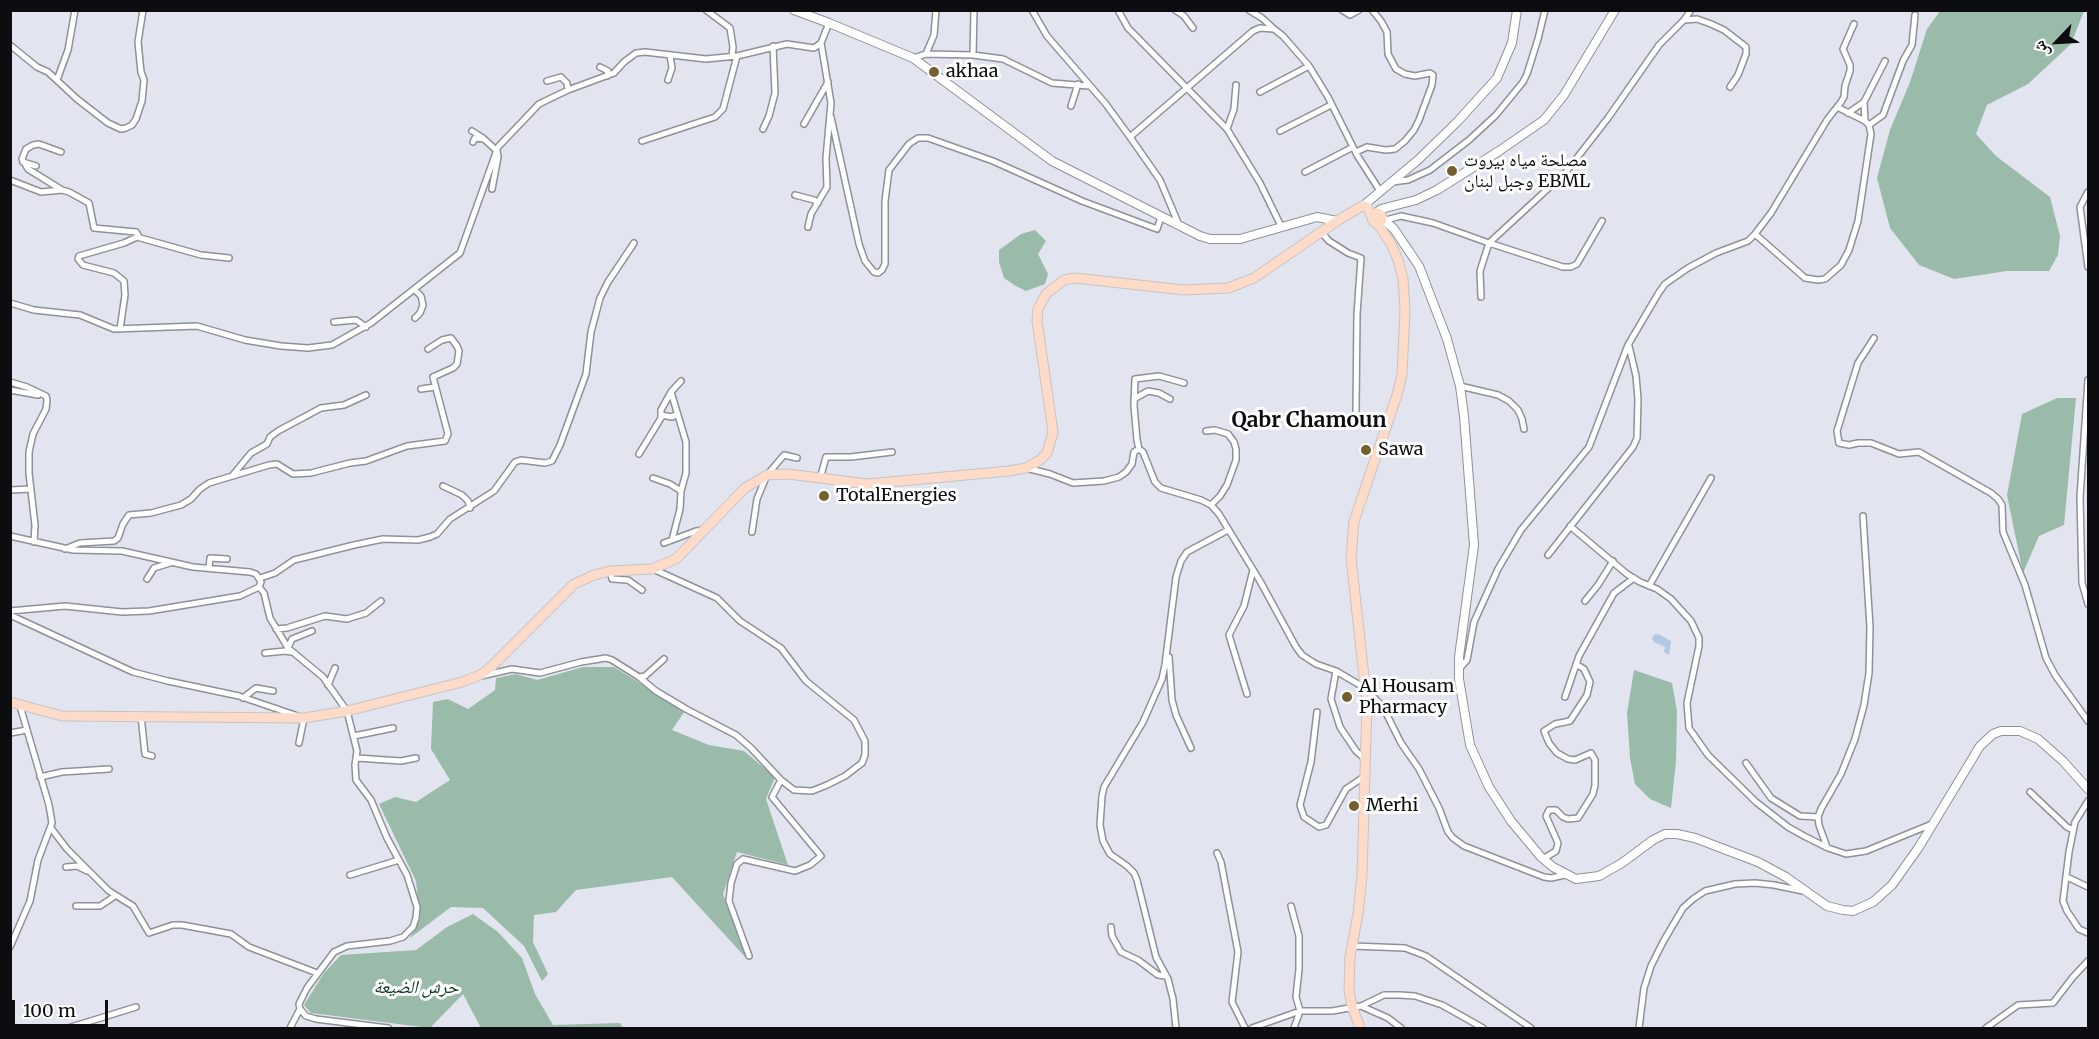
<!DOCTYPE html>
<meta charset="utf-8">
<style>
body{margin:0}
#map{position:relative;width:2099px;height:1039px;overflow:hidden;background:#e2e5ef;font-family:Merriweather,"Noto Naskh Arabic",serif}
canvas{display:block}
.frame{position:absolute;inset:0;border:12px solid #0c0d10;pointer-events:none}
.north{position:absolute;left:2027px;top:12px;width:60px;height:60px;-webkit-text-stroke:4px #fff;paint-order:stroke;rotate:245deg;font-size:16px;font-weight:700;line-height:24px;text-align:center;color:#0c0d10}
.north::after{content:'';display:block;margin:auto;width:21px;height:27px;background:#0c0d10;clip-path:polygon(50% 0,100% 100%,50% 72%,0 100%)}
.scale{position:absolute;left:12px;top:1000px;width:96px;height:27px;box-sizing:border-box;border:3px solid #0c0d10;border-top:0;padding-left:8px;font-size:18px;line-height:21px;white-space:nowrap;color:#0c0d10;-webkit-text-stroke:4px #fff;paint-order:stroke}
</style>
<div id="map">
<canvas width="2099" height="1039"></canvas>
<div class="frame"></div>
<div class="north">ش</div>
<div class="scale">100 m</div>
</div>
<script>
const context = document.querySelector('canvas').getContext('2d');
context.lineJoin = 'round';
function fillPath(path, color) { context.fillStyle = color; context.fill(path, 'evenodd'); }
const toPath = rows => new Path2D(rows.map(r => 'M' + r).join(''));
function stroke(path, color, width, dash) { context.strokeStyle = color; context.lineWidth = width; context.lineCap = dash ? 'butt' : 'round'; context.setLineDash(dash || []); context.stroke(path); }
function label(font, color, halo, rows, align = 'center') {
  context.font = font + ' Merriweather,"Noto Naskh Arabic",serif'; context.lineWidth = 6; context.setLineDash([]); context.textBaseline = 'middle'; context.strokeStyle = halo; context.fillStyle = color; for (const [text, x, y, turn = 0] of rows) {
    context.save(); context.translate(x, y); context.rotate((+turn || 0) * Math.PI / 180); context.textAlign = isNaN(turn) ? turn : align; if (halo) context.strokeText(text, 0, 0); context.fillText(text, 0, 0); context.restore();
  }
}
const forest = toPath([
 [1941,10,2084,11,2071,44,2028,84,1987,105,1976,134,1996,156,2050,197,2060,236,2058,255,2049,271,2007,271,1954,279,1919,265,1890,228,1877,178,1890,130,1910,82,1927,29],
 [1035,230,1046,241,1038,254,1048,274,1045,284,1026,291,1016,286,1004,278,999,262,999,250,1021,234],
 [2057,398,2076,398,2064,525,2039,536,2023,573,2007,495,2022,414],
 [583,667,614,667,685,711,672,730,709,745,744,751,775,777,766,799,788,865,737,852,723,894,746,958,672,877,576,890,556,912,534,915,533,942,548,974,542,981,524,946,483,908,451,907,410,938,420,919,416,881,379,804,395,797,416,802,450,780,431,749,433,702,448,699,468,709,495,690,496,678,516,674,537,680],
 [1634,670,1672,683,1677,711,1676,761,1671,808,1650,799,1635,784,1630,758,1627,713],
 [473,914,498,932,522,958,535,994,553,1025,620,1023,623,1028,481,1028,463,994,430,1028,311,1013,304,1005,324,973,341,955,416,950,447,927]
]);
const water = toPath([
 [1655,634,1660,635,1671,641,1669,655,1664,652,1665,647,1654,642,1652,638]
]);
const street = toPath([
 [706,10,730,28,733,47,732,56],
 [1032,10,1047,36,1105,103,1130,137,1160,180,1179,225],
 [1118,10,1128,28,1227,129,1260,183,1281,226],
 [1175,10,1184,16,1193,28],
 [1249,10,1262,18,1273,28],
 [1342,10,1350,15,1359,10],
 [1684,20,1697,19,1711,24,1724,30,1746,47,1746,54,1738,75,1730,87],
 [10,45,37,67,48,72,77,99,108,123,121,129,126,128,132,125,136,119,142,101,144,80,141,72,138,42,143,10],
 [926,54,934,35,936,10],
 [973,55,974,10],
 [913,58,926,54,973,55,1003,59,1052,83,1089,86],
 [600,67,608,71,607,76],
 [57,80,68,50,75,10],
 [668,80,672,68,670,55],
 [547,81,561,77,567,83,568,90],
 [1260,92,1309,66],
 [1864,102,1865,121],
 [1071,106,1078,84],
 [1848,113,1864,102,1885,61],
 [831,117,859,244,865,261,874,272,878,273,882,270,885,264,885,201,889,170,909,144,918,138,928,138,993,161,1082,201,1157,229,1161,217],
 [804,124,828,82],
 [1869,125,1883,115,1903,61,1912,45,1915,15],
 [763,129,769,116,775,93,773,46],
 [1227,129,1234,109,1236,85],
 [472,131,483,138],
 [1280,131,1331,105],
 [1130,137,1253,31,1260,28,1274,29,1283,36,1309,66,1328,97,1357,155,1380,191],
 [642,141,715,117,723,109,737,56],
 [473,142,475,138,484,139,497,151,498,157,492,189],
 [61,152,39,144,33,145,26,149,22,159,28,169,62,190],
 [1356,152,1367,147,1386,150,1395,149,1405,141,1414,130,1419,120,1432,85,1433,75,1430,73,1415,76,1405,74,1396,69,1388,54,1387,32,1381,21,1372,10],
 [23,162,36,166],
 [1305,172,1353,147],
 [10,180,41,192,62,190,69,192,89,203,94,228,136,232,138,235,137,237,124,243,79,256,78,259,83,265,114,273,124,281,125,295,120,329],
 [1392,182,1408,180,1430,170,1469,140,1496,115,1523,82,1527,74,1538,39,1545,10],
 [2088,192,2080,207,2088,267],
 [795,195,814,200,818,203],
 [1386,220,1401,216,1433,223,1489,243,1563,267,1571,267,1577,264,1602,221],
 [808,227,811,214,827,187,826,158,831,103,821,43],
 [1321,232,1329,241,1348,253,1361,258,1357,314,1356,411],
 [1755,234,1805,278,1818,280,1825,279,1841,265,1849,250,1858,221,1871,134,1869,125,1865,121,1837,107],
 [137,237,201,255,229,258],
 [415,290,421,296,423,305,420,313,415,318],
 [1481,297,1480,271,1489,243,1566,172,1608,118,1659,45,1684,20,1691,10],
 [10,303,34,310,80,315,114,329,197,326,245,340,281,346,308,348,332,345,371,323,460,253,498,147,539,104,568,90,614,73,624,62,636,53,645,52,706,59,737,56,787,44,814,48,821,43,829,23],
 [334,322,356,320,366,327],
 [1874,338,1858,363,1837,431,1839,443,1849,445,1858,443,1871,443,1899,454,1919,452,1991,493,1998,499,2002,505,2003,532,2025,585,2046,658,2055,675,2088,721],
 [2088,380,2080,497,2082,583,2088,604],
 [10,382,27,387,46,396,47,400,46,409,33,434,29,452,29,473,35,525,34,542],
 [1184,383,1159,376,1135,379,1134,406,1137,440,1139,449,1143,452,1155,482,1161,488,1201,500,1211,505,1219,514,1260,581,1296,647,1302,655,1316,664,1336,671,1365,688,1383,707,1401,743,1419,769,1439,808,1448,832,1453,838,1464,846,1544,877,1551,878,1565,875],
 [1460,386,1498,395,1509,401,1518,410,1522,419,1524,429],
 [421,389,435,387],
 [10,390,38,395],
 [1134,399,1148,391,1159,393,1170,399],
 [661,415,672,417,677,414],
 [1206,431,1215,430,1228,434,1234,442,1236,449,1236,460,1227,485,1220,496,1211,505],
 [639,454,661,418,661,410,671,392],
 [1026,468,1050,474,1073,483,1104,481,1119,477,1126,472,1132,464,1134,452,1139,449],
 [232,476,251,453,267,444,270,437,278,431,321,408,344,405,366,395],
 [653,478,670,484,681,491,680,509,672,540],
 [820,479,826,457,851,457,892,452],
 [443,486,462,495,468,501,470,508],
 [10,490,31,489],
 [681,491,686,473,686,442,671,392,681,381],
 [1570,526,1627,574,1640,582,1657,589,1671,599,1691,621,1699,638,1699,646,1687,703,1689,728,1708,755,1756,802,1788,827,1804,836,1828,848,1846,854,1866,851,1932,824],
 [752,532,757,499,767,475,784,455,797,458],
 [10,536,73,550,122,551,193,567,250,572,256,574,261,582,259,587,240,596,149,611,122,612,65,606,10,611],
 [664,543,696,531,704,530],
 [65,549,80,543,114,541,118,538,123,524,129,515,151,513,181,505,191,499,200,489,209,483,269,465,277,464,293,474,311,473,350,463,366,461,407,446,445,441,448,434,433,377,453,368,457,364,459,351,457,346,451,338,442,340,428,349],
 [1548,555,1633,447,1637,438,1638,399,1636,376,1629,346],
 [209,568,210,558,227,559],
 [610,571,612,579,628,580,642,590],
 [260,578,275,573,294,560,354,545,383,539,418,540,430,537,437,534,450,519,494,491,515,462,521,460,545,463,552,461,560,445,586,374,591,332,600,298,608,282,634,243],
 [147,579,154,568,170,563],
 [1649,586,1711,478],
 [259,587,264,593,270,618,288,648,323,677,347,711,357,751,355,765,356,780,371,800,387,838,407,875,417,907,416,918,413,927,403,937,390,941,347,946,334,952,307,988,299,1004,300,1009,306,1016,316,1019,388,1028],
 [1585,601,1598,585,1613,561],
 [10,615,133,672,168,681,239,696,295,715],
 [276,629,287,628,325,616,347,619,366,613,381,601],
 [288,648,292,639,312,631],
 [265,653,285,651,291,652],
 [1169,657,1172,700,1176,715,1191,748],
 [1459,669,1467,660,1474,622,1498,569,1521,530,1589,447,1628,345,1658,294,1665,284,1688,268,1716,253,1748,241,1755,234,1771,213,1827,120,1841,102,1844,97,1845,86,1850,71,1850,65,1843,49,1854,24],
 [1336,671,1331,699,1340,727,1356,751,1365,759],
 [481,676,512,669,540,673,581,662,606,658,612,660,639,677,656,691,686,709,736,735,751,748,781,780,794,790,812,791,827,785,845,776,862,763,865,755,865,741,854,720,806,681,781,648,740,621,717,598,653,569],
 [639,677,645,676,664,659],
 [328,685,335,668],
 [1247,694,1229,635,1244,606,1253,570],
 [1565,697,1579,656,1614,593,1634,578],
 [243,698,256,688,273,691],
 [1317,712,1311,762,1300,805,1304,817,1319,827,1326,825,1346,789,1365,776],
 [141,716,145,754,152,756],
 [10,733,27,730],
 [354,736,393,728],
 [299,743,304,718],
 [357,758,401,761,416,758],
 [1746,763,1771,798,1800,816,1818,817],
 [40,777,62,772,109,769],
 [2030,792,2067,827,2073,830],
 [2088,801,2075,822,2069,852,2063,901,2067,911,2079,929,2088,933],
 [51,828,67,849,109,891,133,906,149,933,173,925,182,925,231,934,249,947,317,973],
 [1827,847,1819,825,1818,817,1821,809,1841,774,1855,739,1864,705,1869,673,1870,627,1863,516],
 [1217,853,1221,862,1238,952,1232,1002,1245,1028],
 [1543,859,1556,851,1558,843,1546,816,1549,810,1556,810,1563,817,1568,819,1578,818,1593,794,1595,785,1595,760,1591,753,1575,760,1568,759,1557,753,1549,743,1544,731,1555,724,1570,721,1587,695,1590,682,1584,669,1576,664],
 [66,867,77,866,87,871],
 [350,875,399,860],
 [2067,877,2088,887],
 [76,906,100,906,115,896],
 [1291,906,1299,936,1299,969,1296,997,1300,1011,1294,1028],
 [1111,927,1112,936,1121,952,1138,960,1158,975,1166,976],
 [1353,946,1405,948,1426,956,1531,1028],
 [10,947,30,901,38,860,52,823,49,805,20,706],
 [749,956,729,901,731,883,737,864,743,859,795,871,810,865,821,856,772,797,781,780],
 [1361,1006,1388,1018,1401,1028],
 [68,1028,136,1007],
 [290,1028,300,1009],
 [1176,1028,1173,999,1168,979,1156,957,1137,880,1134,873,1127,866,1110,854,1103,841,1100,825,1102,796,1104,787,1143,722,1162,679,1165,665,1176,577,1181,561,1187,552,1228,530],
 [1252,1028,1300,1011,1332,1011,1361,1006,1384,995,1400,995,1415,996,1442,1005,1483,1028],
 [1639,1028,1644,988,1651,966,1663,942,1683,908,1693,899,1705,891,1735,884,1755,883,1774,885,1803,891],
 [1986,1028,2018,1005,2053,1003,2073,977,2088,961]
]);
const secondary = toPath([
 [794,10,829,23,913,58,1052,161,1200,236,1210,239,1240,239,1317,217,1337,221],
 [1364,205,1418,160,1458,121,1497,78,1512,43,1517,10],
 [1376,213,1381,209,1416,200,1437,190,1499,151,1544,120,1564,95,1615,10],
 [1381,217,1394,229,1419,266,1447,339,1460,386,1464,416,1474,545,1459,657,1459,679,1470,745,1489,787,1511,821,1541,857,1553,867,1576,879,1599,876,1622,863,1653,840,1665,834,1677,834,1695,838,1758,862,1786,877,1827,906,1843,910,1853,911,1873,902,1892,885,1919,847,1980,746,1993,734,2001,731,2020,731,2038,739,2063,761,2088,789]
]);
const primary = toPath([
 '1372 218a5 5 0 1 1 10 0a5 5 0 1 1-10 0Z',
 [10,702,62,716,304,718,347,711,462,682,482,674,491,667,574,584,594,575,610,571,652,569,676,559,745,488,767,475,788,474,868,484,1009,471,1026,468,1040,460,1047,453,1053,432,1037,321,1038,309,1046,294,1064,280,1075,278,1184,290,1228,288,1254,278,1337,221,1362,206,1367,207,1372,217],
 [1360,1028,1352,1006,1349,990,1350,957,1358,914,1362,875,1367,704,1351,558,1354,521,1397,395,1402,375,1405,310,1403,279,1398,260,1391,244,1377,223]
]);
const markers = [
 [934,72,6,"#745f2e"],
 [1452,171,6,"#745f2e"],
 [1366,450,6,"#745f2e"],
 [824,496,6,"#745f2e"],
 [1347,697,6,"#745f2e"],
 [1354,806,6,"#745f2e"]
];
const poiNames = [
 ["akhaa",946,72],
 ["مصلحة مياه بيروت",1464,161],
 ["وجبل لبنان EBML",1464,182],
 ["Sawa",1378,450],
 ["TotalEnergies",836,496],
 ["Al Housam",1359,687],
 ["Pharmacy",1359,708],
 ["Merhi",1366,806]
];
const parkNames = [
 ["حرش الضيعة",416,988]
];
const quarterNames = [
 ["Qabr Chamoun",1309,421]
];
fillPath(forest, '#9abba9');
fillPath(water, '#afcae2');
stroke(street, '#8e919a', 8);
stroke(secondary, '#8e919a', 10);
stroke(primary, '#c5c5c6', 11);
stroke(street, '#fff', 5);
stroke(secondary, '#fff', 8);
stroke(primary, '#fddbc8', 9);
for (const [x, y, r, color] of markers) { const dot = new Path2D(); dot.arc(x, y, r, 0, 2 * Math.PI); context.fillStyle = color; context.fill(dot); stroke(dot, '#fff', 2); }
label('18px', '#0c0d10', '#fff', poiNames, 'left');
label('italic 18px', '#093725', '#fff', parkNames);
label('bold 21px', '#0c0d10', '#fff', quarterNames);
</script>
